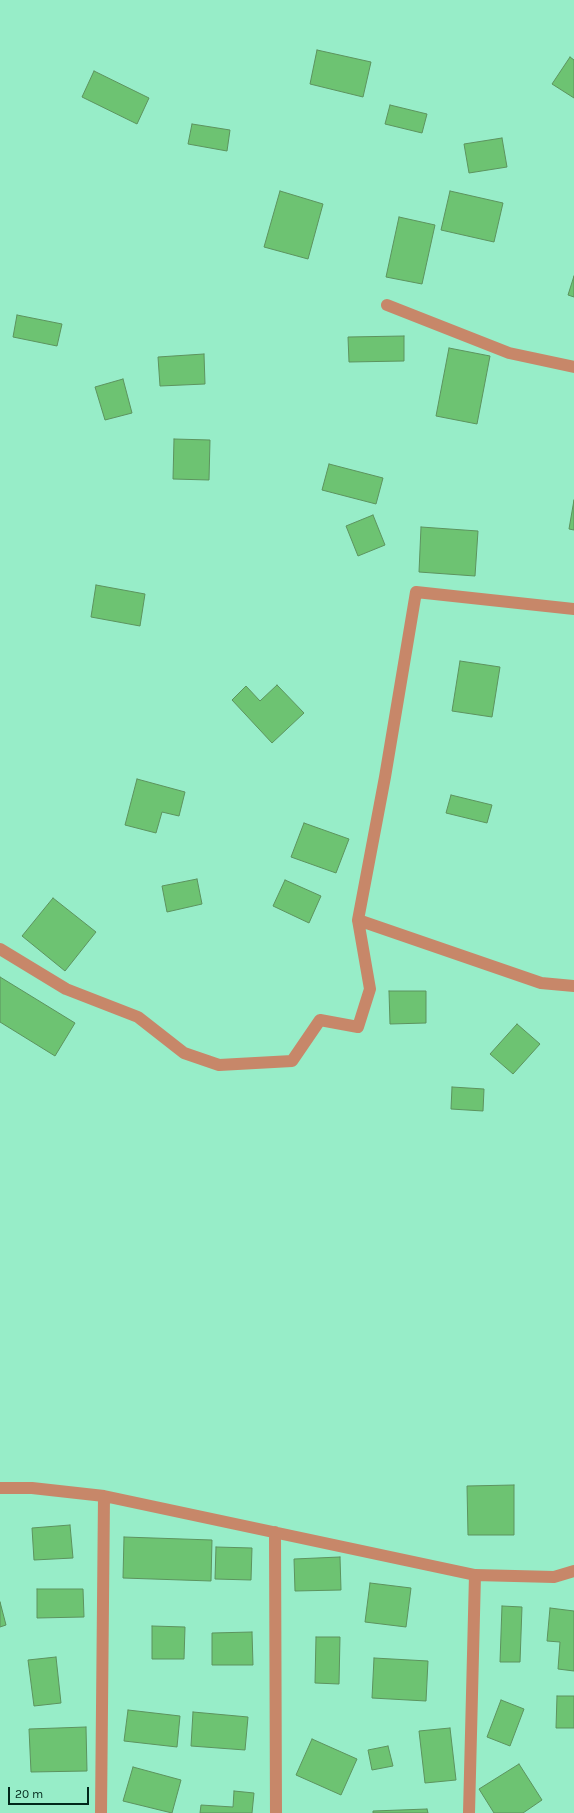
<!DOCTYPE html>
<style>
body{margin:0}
#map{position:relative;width:574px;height:1813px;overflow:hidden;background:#97edc8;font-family:Karla,sans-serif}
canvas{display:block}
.scale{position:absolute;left:8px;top:1787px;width:81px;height:18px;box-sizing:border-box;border:2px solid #01271a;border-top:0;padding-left:5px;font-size:12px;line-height:14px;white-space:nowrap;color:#01271a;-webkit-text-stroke:3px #97edc8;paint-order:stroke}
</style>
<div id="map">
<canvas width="574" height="1813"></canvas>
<div class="scale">20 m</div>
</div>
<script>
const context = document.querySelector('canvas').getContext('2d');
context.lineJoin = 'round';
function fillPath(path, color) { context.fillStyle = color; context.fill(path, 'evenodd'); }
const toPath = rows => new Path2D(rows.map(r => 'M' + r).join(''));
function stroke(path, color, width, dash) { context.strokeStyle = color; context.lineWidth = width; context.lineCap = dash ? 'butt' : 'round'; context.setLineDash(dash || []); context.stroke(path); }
const building = toPath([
 [317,50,371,62,363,97,310,84,317,50],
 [570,57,574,60,574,98,552,84,570,57],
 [94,71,149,98,137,124,82,97,94,71],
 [390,105,427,114,422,133,385,124,390,105],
 [192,124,230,130,227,151,188,144,192,124],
 [502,138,507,167,469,173,464,144,502,138],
 [280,191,323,204,308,259,264,247,280,191],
 [450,191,503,203,494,242,441,230,450,191],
 [399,217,435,225,422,284,386,277,399,217],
 [574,276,574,297,568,295,574,276],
 [17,315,62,324,57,346,13,337,17,315],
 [404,336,404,361,349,362,348,337,404,336],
 [449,348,490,356,477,424,436,416,449,348],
 [204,354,205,384,160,386,158,357,204,354],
 [123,379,132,413,105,420,95,387,123,379],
 [174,439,210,440,209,480,173,479,174,439],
 [329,464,383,478,376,504,322,490,329,464],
 [574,500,574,530,569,529,574,500],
 [373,515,385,545,358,556,346,526,373,515],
 [421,527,478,531,475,576,419,572,421,527],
 [96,585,145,594,140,626,91,617,96,585],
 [460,661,500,667,492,717,452,711,460,661],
 [277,685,304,713,272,743,232,700,246,686,260,701,277,685],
 [137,779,185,792,179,816,162,812,156,833,125,825,137,779],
 [451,795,492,805,487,823,446,813,451,795],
 [304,823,349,839,336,873,291,857,304,823],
 [197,879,202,904,167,912,162,886,197,879],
 [285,880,321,896,309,923,273,906,285,880],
 [53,898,96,932,65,971,22,936,53,898],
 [0,977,75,1023,55,1056,0,1022,0,977],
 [389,991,426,991,426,1023,390,1024,389,991],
 [517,1024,540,1044,513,1074,490,1054,517,1024],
 [452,1087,484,1089,483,1111,451,1109,452,1087],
 [514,1485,514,1535,468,1535,467,1486,514,1485],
 [70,1525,73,1558,34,1560,32,1528,70,1525],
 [124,1537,212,1540,211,1581,123,1578,124,1537],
 [216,1547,252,1548,251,1580,215,1579,216,1547],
 [340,1557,341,1590,295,1591,294,1559,340,1557],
 [370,1583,411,1588,406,1627,365,1622,370,1583],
 [37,1589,83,1589,84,1617,37,1618,37,1589],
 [0,1602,6,1625,0,1627,0,1602],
 [502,1606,522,1607,520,1662,500,1662,502,1606],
 [550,1608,574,1611,574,1671,558,1669,560,1642,547,1641,550,1608],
 [152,1626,185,1627,184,1659,152,1659,152,1626],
 [252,1632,253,1665,212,1665,212,1633,252,1632],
 [316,1637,340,1637,339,1684,315,1683,316,1637],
 [56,1657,61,1703,34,1706,28,1660,56,1657],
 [374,1658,428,1661,426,1701,372,1698,374,1658],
 [557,1696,574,1696,574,1728,556,1728,557,1696],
 [501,1700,524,1709,510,1746,487,1737,501,1700],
 [128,1710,180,1716,177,1747,124,1741,128,1710],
 [193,1712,248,1717,245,1750,191,1746,193,1712],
 [86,1727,87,1771,31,1772,29,1729,86,1727],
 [450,1728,456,1780,425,1783,419,1731,450,1728],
 [312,1739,357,1759,341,1795,296,1775,312,1739],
 [388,1746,393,1766,372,1770,368,1750,388,1746],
 [519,1764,542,1800,523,1813,494,1813,479,1789,519,1764],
 [133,1767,181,1780,172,1813,123,1801,133,1767],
 [234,1791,254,1793,252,1813,200,1813,201,1805,233,1807,234,1791],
 [427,1809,428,1813,373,1813,373,1811,427,1809]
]);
const street = toPath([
 [387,305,509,353,574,367],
 [574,609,416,592,385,777,358,920,541,983,574,986],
 [0,949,66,989,138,1017,184,1053,219,1065,292,1061,320,1020,358,1027,370,989,358,920],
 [0,1488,32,1488,104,1496,475,1575,554,1577,574,1571],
 [275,1532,276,1813],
 [101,1813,104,1496],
 [469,1813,475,1575]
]);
fillPath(building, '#6dc372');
stroke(building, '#5c935e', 1);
stroke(street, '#c78769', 12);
</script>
